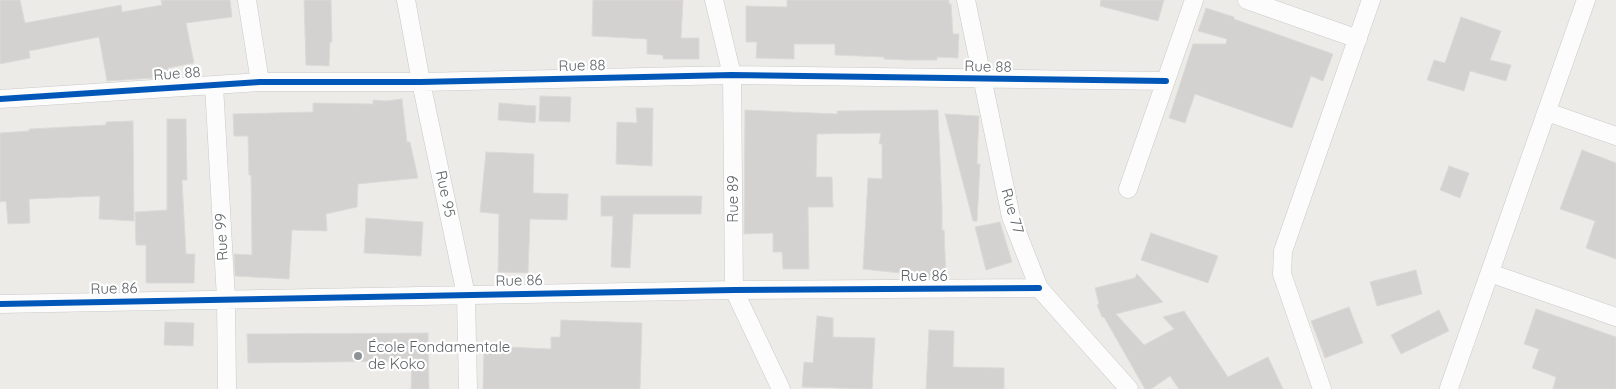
<!DOCTYPE html>
<meta charset="utf-8">
<style>
body{margin:0}
canvas{display:block;background:#edebe8}
</style>
<canvas width="1616" height="389"></canvas>
<script>
const context = document.querySelector('canvas').getContext('2d');
context.lineJoin = 'round';
function fillPath(path, color) { context.fillStyle = color; context.fill(path, 'evenodd'); }
const toPath = rows => new Path2D(rows.map(r => 'M' + r).join(''));
function stroke(path, color, width, dash) { context.strokeStyle = color; context.lineWidth = width; context.lineCap = dash ? 'butt' : 'round'; context.setLineDash(dash || []); context.stroke(path); }
function label(font, color, halo, rows, align = 'center') {
  context.font = font + ' Quicksand,sans-serif'; context.lineWidth = 4.5; context.setLineDash([]); context.textBaseline = 'middle'; context.strokeStyle = halo; context.fillStyle = color; for (const [text, x, y, turn = 0] of rows) {
    context.save(); context.translate(x, y); context.rotate((+turn || 0) * Math.PI / 180); context.textAlign = isNaN(turn) ? turn : align; if (halo) context.strokeText(text, 0, 0); context.fillText(text, 0, 0); context.restore();
  }
}
const building = toPath([
 [0,0,20,0,25,23,121,5,122,12,162,5,161,0,230,0,232,17,186,23,194,63,168,68,169,77,107,81,99,37,29,51,30,58,0,64,0,0],
 [304,0,331,0,332,42,330,42,329,66,306,65,304,0],
 [593,0,683,0,681,38,699,38,699,59,663,59,663,55,647,54,647,39,592,36,593,0],
 [787,0,949,0,949,4,951,4,953,34,959,34,958,58,937,57,937,60,906,60,884,59,884,57,835,55,835,44,794,44,794,59,756,58,757,42,746,42,746,6,787,7,787,0],
 [1101,0,1164,0,1158,21,1100,6,1101,0],
 [1206,8,1234,17,1234,19,1333,54,1323,81,1311,76,1292,128,1195,94,1185,123,1169,118,1193,44,1226,44,1227,39,1198,31,1206,8],
 [1461,17,1501,31,1490,60,1511,65,1506,81,1470,71,1464,91,1427,80,1434,60,1445,63,1461,17],
 [540,96,571,97,570,122,539,121,540,96],
 [402,99,407,142,410,142,418,178,358,184,357,207,326,214,327,231,292,230,289,279,235,276,234,254,252,255,251,175,249,175,248,136,234,136,233,114,313,112,313,103,373,104,373,100,385,101,402,99],
 [499,103,536,106,535,123,498,120,499,103],
 [636,108,653,108,652,166,616,164,617,122,637,123,636,108],
 [745,110,837,114,837,111,938,110,942,207,942,230,944,230,946,278,900,278,900,273,863,269,868,178,882,179,882,144,879,144,881,133,817,134,816,177,832,177,833,207,808,207,809,269,783,269,782,252,773,252,773,233,744,234,745,110],
 [945,114,979,116,977,164,980,164,977,221,973,221,945,114],
 [167,119,186,119,187,180,182,180,186,254,195,254,194,283,146,283,146,245,136,245,135,212,167,210,167,119],
 [133,121,134,221,99,219,100,196,29,199,30,223,8,224,6,201,0,202,0,133,29,131,29,129,106,125,106,122,133,121],
 [1582,150,1616,163,1616,259,1586,248,1595,221,1560,209,1582,150],
 [486,152,534,154,533,193,568,194,567,220,530,219,528,273,498,272,499,214,480,212,486,152],
 [1449,166,1469,173,1460,198,1440,190,1449,166],
 [601,196,702,196,701,214,633,214,630,268,611,267,613,216,601,216,601,196],
 [366,218,423,222,421,256,364,253,366,218],
 [1000,222,1012,262,986,270,975,227,1000,222],
 [1151,233,1218,256,1208,283,1141,260,1151,233],
 [1416,270,1422,294,1377,306,1370,282,1416,270],
 [1137,274,1163,302,1116,314,1144,345,1174,329,1163,317,1184,311,1228,377,1268,357,1283,389,1179,389,1170,376,1151,389,1145,389,1104,317,1102,317,1097,305,1099,304,1095,288,1135,278,1137,274],
 [1349,307,1363,343,1325,358,1311,321,1349,307],
 [1536,309,1616,337,1616,389,1553,389,1556,377,1532,368,1539,349,1524,344,1536,309],
 [1439,310,1449,331,1401,354,1391,335,1439,310],
 [817,316,833,318,833,337,875,338,872,389,802,387,804,362,813,363,817,316],
 [561,320,642,323,640,389,483,389,484,346,551,349,551,337,560,337,561,320],
 [165,322,194,323,193,346,164,345,165,322],
 [929,330,954,331,953,367,1004,368,1004,389,926,389,929,330],
 [428,333,429,389,411,389,412,361,248,363,247,334,428,333]
]);
const street = toPath([
 [247,0,260,82],
 [406,0,421,82,466,295,468,389],
 [714,0,732,75,734,290,781,389],
 [966,0,1011,217,1039,288,1129,389],
 [1247,0,1358,39],
 [214,85,226,299,227,389],
 [0,99,260,82,421,82,732,75,1166,81],
 [1547,112,1616,136],
 [1128,189,1194,0],
 [1490,273,1616,317],
 [0,304,734,290,1039,288],
 [1449,388,1586,0],
 [1322,389,1282,274,1283,251,1371,0]
]);
const cycleway = toPath([
 [0,99,260,82,421,82,732,75,1166,81],
 [0,304,734,290,1039,288]
]);
const markers = [
 [358,356,5,"#8f9294"]
];
const streetNames = [
 ["Rue 88",582,66,-1],
 ["Rue 88",988,67,1],
 ["Rue 88",177,74,-4],
 ["Rue 95",445,194,78],
 ["Rue 89",733,199,-90],
 ["Rue 77",1012,211,74],
 ["Rue 99",222,237,-93],
 ["Rue 86",924,276],
 ["Rue 86",519,281,-1],
 ["Rue 86",114,289,-1]
];
const poiNames = [
 ["École Fondamentale",368,347],
 ["de Koko",368,364]
];
fillPath(building, '#d4d2d1');
stroke(building, '#dcdad7', 1);
stroke(street, '#c9c9c8', 19);
stroke(street, '#fcfcfc', 18);
stroke(cycleway, '#0057b8', 6);
for (const [x, y, r, color] of markers) { const dot = new Path2D(); dot.arc(x, y, r, 0, 2 * Math.PI); context.fillStyle = color; context.fill(dot); stroke(dot, '#fff', 2); }
label('15px', '#5d6266', '#fff', streetNames);
label('15px', '#5d6266', '#fff', poiNames, 'left');
</script>
